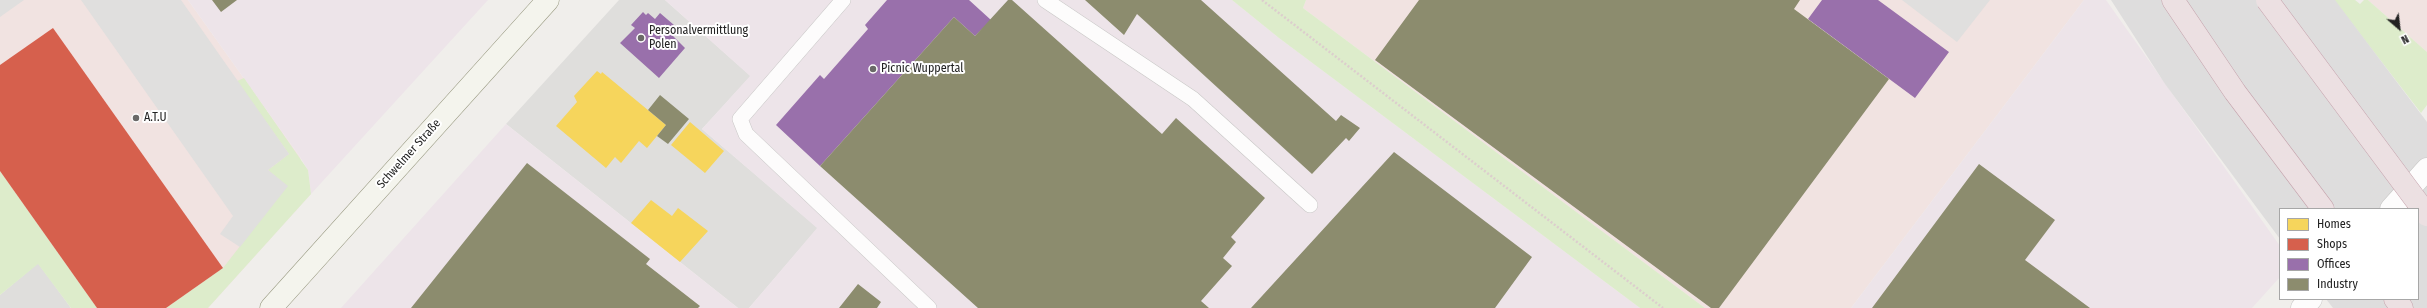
<!DOCTYPE html>
<meta charset="utf-8">
<style>
body{margin:0}
#map{position:relative;width:2427px;height:308px;overflow:hidden;background:#f0eeeb;font-family:"Fira Sans Condensed",sans-serif}
canvas{display:block}
.legend{position:absolute;left:2279px;top:208px;width:140px;height:92px;box-sizing:border-box;background:#fff;border:1px solid #a7a7a7;margin:0;padding:5px 7px;list-style:none;font-size:12px;color:#222}
.legend li{display:flex;align-items:center;gap:8px;height:20px}
.legend b{width:20px;border:1px solid #a7a7a7}
.north{position:absolute;left:2379px;top:8px;width:40px;height:40px;-webkit-text-stroke:3px #fff;paint-order:stroke;rotate:152deg;font-size:11px;font-weight:700;line-height:16px;text-align:center;color:#222}
.north::after{content:'';display:block;margin:auto;width:14px;height:18px;background:#222;clip-path:polygon(50% 0,100% 100%,50% 72%,0 100%)}
</style>
<div id="map">
<canvas width="2427" height="308"></canvas>
<ul class="legend">
<li><b style="height:11px;background:#f6d55c"></b>Homes</li>
<li><b style="height:11px;background:#d6604d"></b>Shops</li>
<li><b style="height:11px;background:#9970ab"></b>Offices</li>
<li><b style="height:11px;background:#8c8c6e"></b>Industry</li>
</ul>
<div class="north">N</div>
</div>
<script>
const context = document.querySelector('canvas').getContext('2d');
context.lineJoin = 'round';
function fillPath(path, color) { context.fillStyle = color; context.fill(path, 'evenodd'); }
const toPath = rows => new Path2D(rows.map(r => 'M' + r).join(''));
function stroke(path, color, width, dash) { context.strokeStyle = color; context.lineWidth = width; context.lineCap = dash ? 'butt' : 'round'; context.setLineDash(dash || []); context.stroke(path); }
function label(font, color, halo, rows, align = 'center') {
  context.font = font + ' "Fira Sans Condensed",sans-serif'; context.lineWidth = 4; context.setLineDash([]); context.textBaseline = 'middle'; context.strokeStyle = halo; context.fillStyle = color; for (const [text, x, y, turn = 0] of rows) {
    context.save(); context.translate(x, y); context.rotate((+turn || 0) * Math.PI / 180); context.textAlign = isNaN(turn) ? turn : align; if (halo) context.strokeText(text, 0, 0); context.fillText(text, 0, 0); context.restore();
  }
}
const residential = toPath([
 [619,0,665,0,751,76,702,129,818,228,749,308,738,308,506,124],
 [38,263,71,308,0,308,0,295]
]);
const commercial = toPath([
 [0,0,188,0,300,157,311,194,208,308,71,308,0,209],
 [1306,0,2084,0,1851,308,1705,308,1303,8],
 [2368,0,2427,0,2427,52]
]);
const industrial = toPath([
 [188,0,488,0,311,194,308,170,300,157],
 [665,0,1232,0,1279,38,1640,308,749,308,817,228,702,129,750,76],
 [2084,0,2106,0,2280,246,2280,277,2252,308,1851,308],
 [506,124,738,308,341,308]
]);
const grass = toPath([
 [1232,0,1306,0,1303,8,1705,308,1640,308,1279,38],
 [2334,0,2355,0,2360,4,2364,0,2368,0,2427,52,2427,105,2421,113],
 [244,78,308,170,311,194,208,308,166,308,223,268,287,186,268,170,289,154,237,81],
 [0,171,97,308,71,308,38,264,0,295]
]);
const parking = toPath([
 [0,0,24,0,0,17],
 [81,0,181,0,289,154,268,170,288,186,240,247,220,234,233,216],
 [1902,0,1990,0,1957,42]
]);
const pier = toPath([
 [2111,0,2335,0,2427,122,2427,308,2333,308,2326,299,2418,299,2418,209,2280,209,2280,239,2165,84]
]);
const homes = toPath([
 [597,71,601,74,602,72,666,125,647,148,639,141,621,163,615,157,606,168,556,126,577,102,574,96],
 [690,122,724,151,705,173,671,145],
 [651,200,672,216,678,208,708,231,680,262,631,223]
]);
const shops = toPath([
 [53,28,223,268,166,308,97,308,0,171,0,65]
]);
const offices = toPath([
 [887,0,969,0,991,20,975,36,954,17,820,166,776,125,820,75,824,79,868,29,865,25],
 [1822,0,1878,0,1949,52,1915,98,1808,19],
 [643,12,646,15,648,13,655,19,660,13,674,25,668,31,685,48,659,78,620,43,635,28,631,25]
]);
const industry = toPath([
 [212,0,237,0,221,12],
 [1008,0,1012,0,1162,134,1176,118,1265,198,1231,237,1236,242,1223,258,1232,266,1201,301,1209,308,978,308,820,166,954,17,975,36],
 [1085,0,1201,0,1336,121,1341,115,1360,128,1349,141,1346,138,1312,174,1137,14,1124,35],
 [1419,0,1800,0,1794,9,1889,79,1719,308,1711,308,1375,60],
 [660,95,689,119,668,144,657,136,666,125,648,110],
 [1394,152,1532,257,1495,308,1251,308],
 [527,163,650,259,646,264,700,306,698,308,411,308],
 [1979,164,2055,220,2025,260,2090,308,1872,308],
 [858,284,881,302,877,308,839,308]
]);
const path = toPath([
 [1262,0,1663,308]
]);
const service = toPath([
 [843,0,740,119,746,134,929,308],
 [1045,0,1193,99,1310,205]
]);
const minor = toPath([
 [2391,209,2427,169],
 [2302,308,2311,299]
]);
const secondary = toPath([
 [271,308,548,0]
]);
const motorway = toPath([
 [2173,0,2235,92,2323,209],
 [2395,299,2402,308]
]);
const motorwayBridge = toPath([
 [2267,0,2427,215]
]);
const markers = [
 [641,38,4,"#6a6968"],
 [873,69,4,"#6a6968"],
 [136,118,4,"#6a6968"]
];
const poiNames = [
 ["Personalvermittlung",649,31],
 ["Polen",649,45],
 ["Picnic Wuppertal",881,69],
 ["A.T.U",144,118]
];
const streetNames = [
 ["Schwelmer Straße",409,154,-48]
];
fillPath(residential, '#dfdedc');
fillPath(commercial, '#f1e3e1');
fillPath(industrial, '#ede4e9');
fillPath(grass, '#ddeccb');
fillPath(parking, '#e0dfde');
fillPath(pier, '#dedddd');
fillPath(homes, '#f6d55c');
fillPath(shops, '#d6604d');
fillPath(offices, '#9970ab');
fillPath(industry, '#8c8c6e');
stroke(service, '#c9c8c7', 16);
stroke(minor, '#c9c8c7', 23);
stroke(secondary, '#999a82', 23);
stroke(motorway, '#c5a2ac', 23);
stroke(path, '#dccecd', 2.5, [2, 2]);
stroke(service, '#fdfcfc', 15);
stroke(minor, '#fdfcfc', 22);
stroke(secondary, '#f4f4ed', 22);
stroke(motorway, '#ece0e2', 22);
stroke(motorwayBridge, '#c5a2ac', 23, []);
stroke(motorwayBridge, '#ece0e2', 22);
for (const [x, y, r, color] of markers) { const dot = new Path2D(); dot.arc(x, y, r, 0, 2 * Math.PI); context.fillStyle = color; context.fill(dot); stroke(dot, '#fff', 1.5); }
label('12px', '#222', '#fff', poiNames, 'left');
label('12px', '#222', '#fff', streetNames);
</script>
